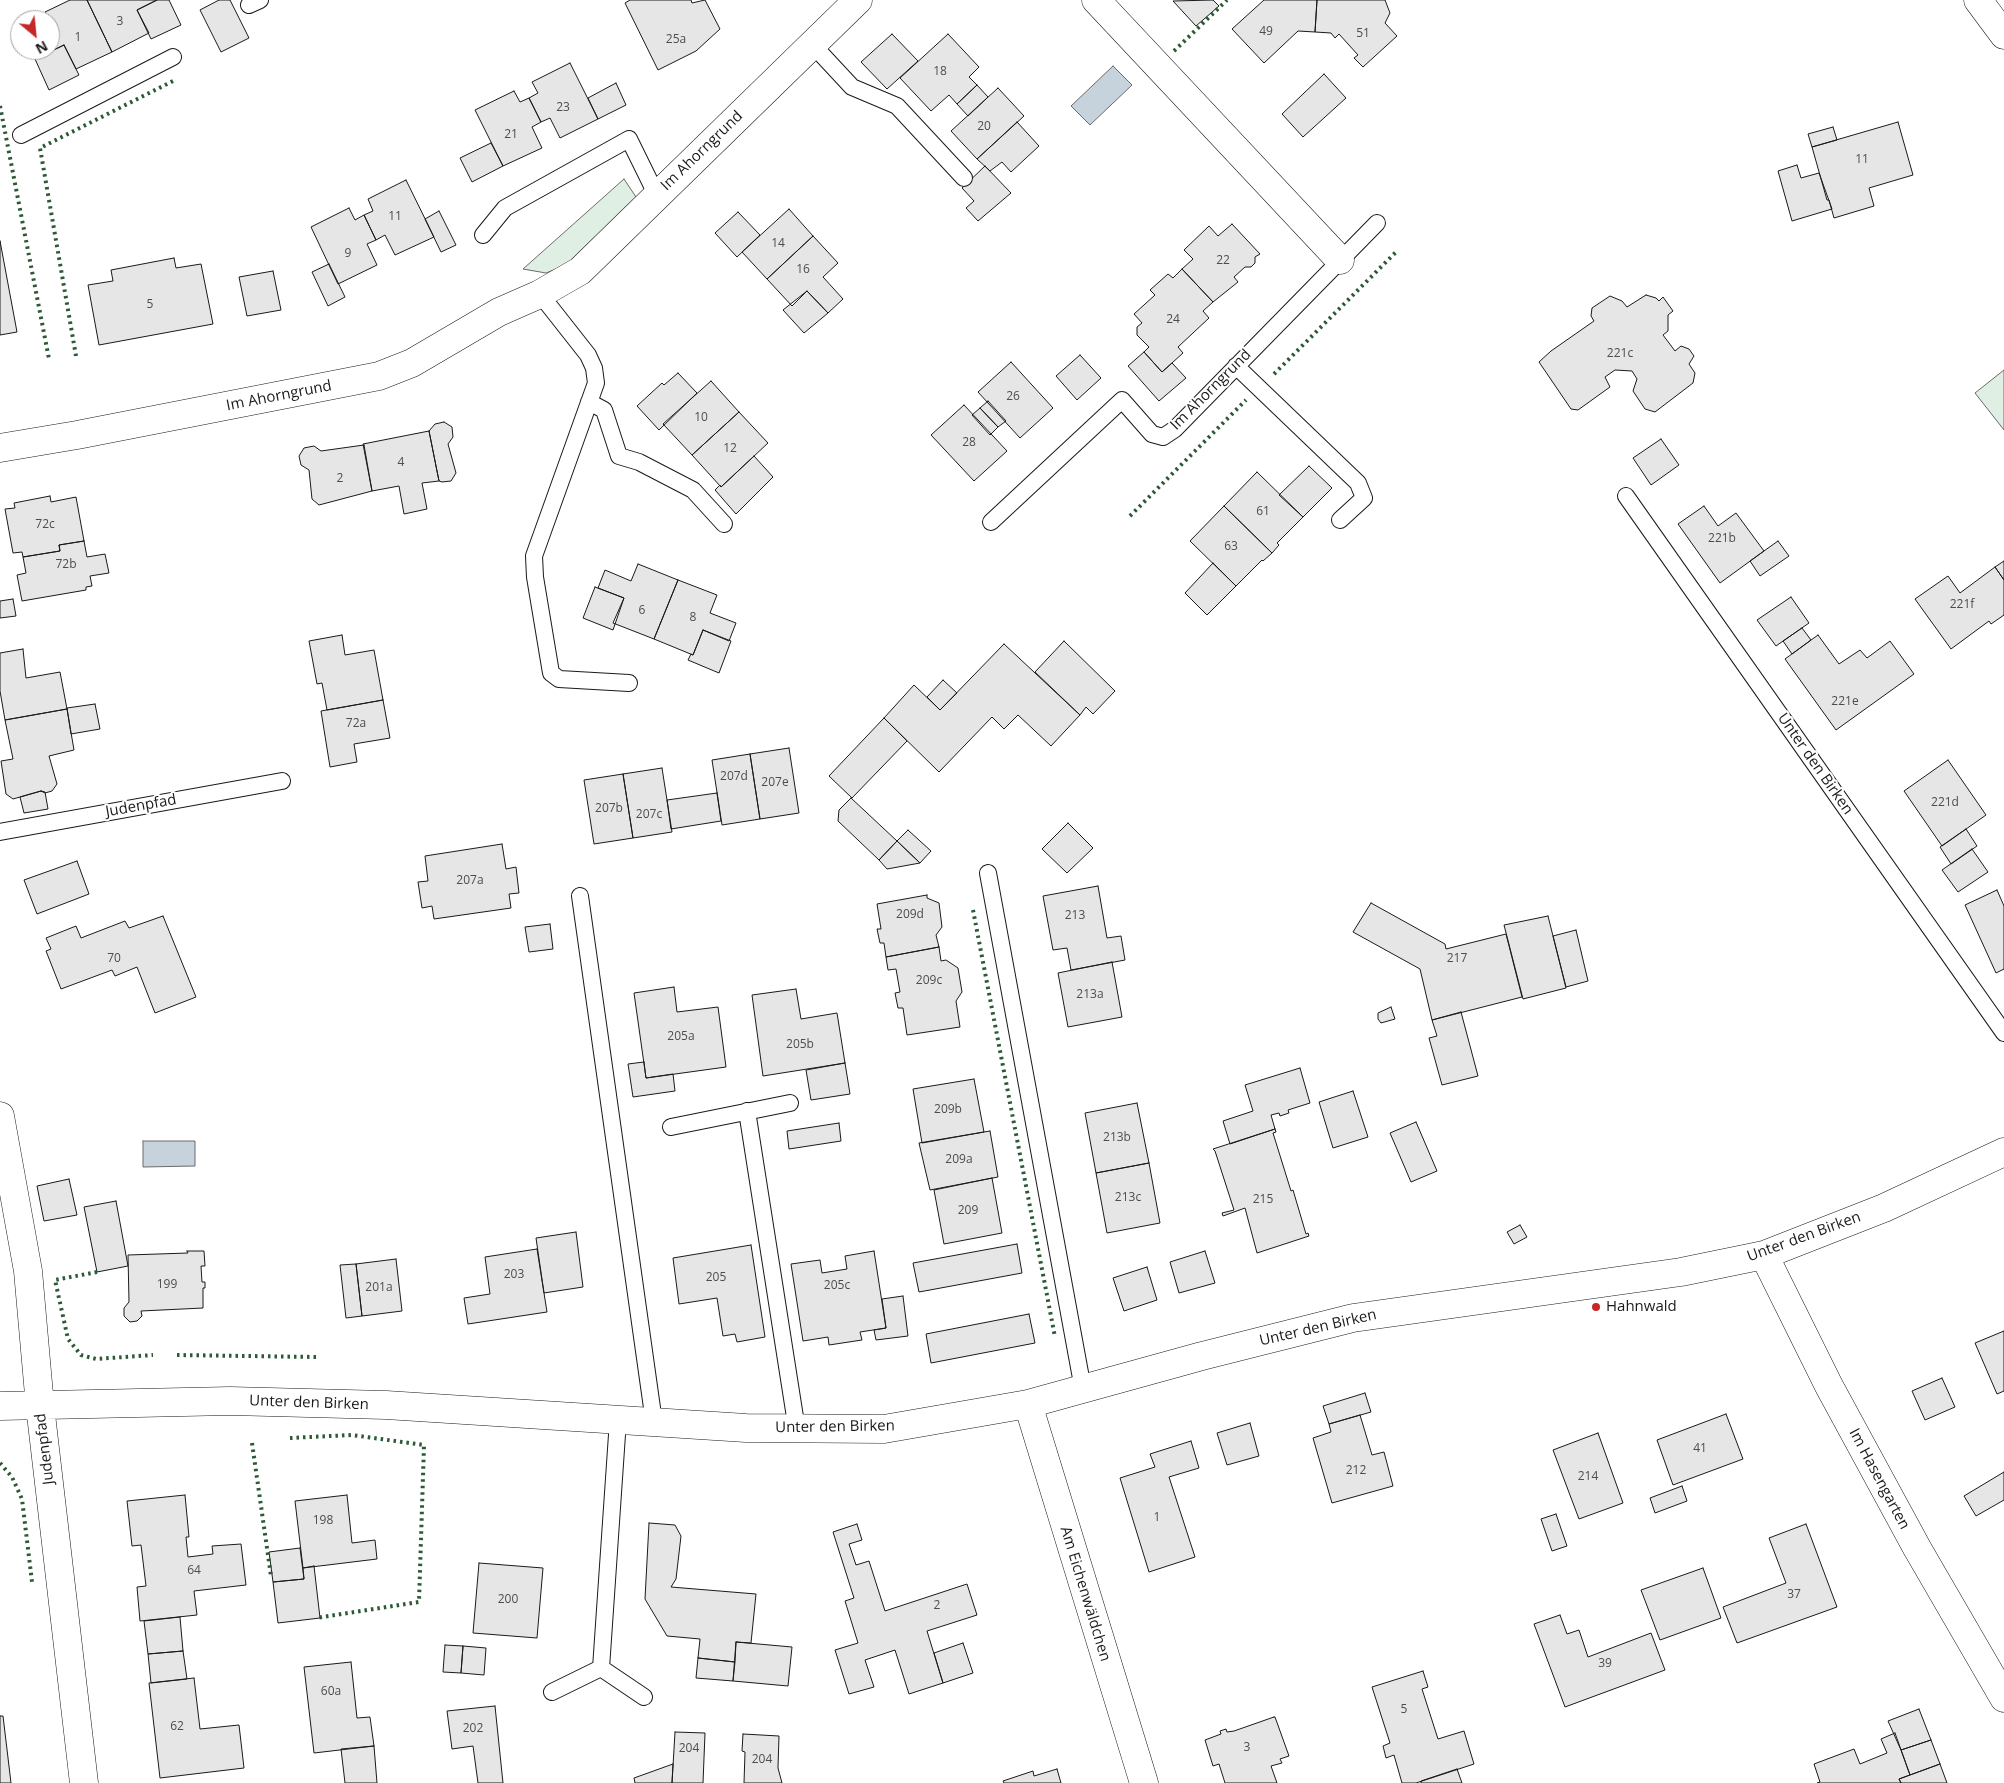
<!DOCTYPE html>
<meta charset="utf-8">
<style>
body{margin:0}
#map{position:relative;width:2004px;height:1783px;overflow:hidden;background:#fff;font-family:"Open Sans",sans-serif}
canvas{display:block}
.north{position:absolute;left:10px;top:10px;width:50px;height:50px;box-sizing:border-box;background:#fff;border:1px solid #a3a3a3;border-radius:50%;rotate:152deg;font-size:14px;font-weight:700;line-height:20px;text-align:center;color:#1a1a1a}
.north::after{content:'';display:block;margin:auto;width:18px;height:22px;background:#c62828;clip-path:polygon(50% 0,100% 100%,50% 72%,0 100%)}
</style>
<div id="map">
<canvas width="2004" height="1783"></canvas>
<div class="north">N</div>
</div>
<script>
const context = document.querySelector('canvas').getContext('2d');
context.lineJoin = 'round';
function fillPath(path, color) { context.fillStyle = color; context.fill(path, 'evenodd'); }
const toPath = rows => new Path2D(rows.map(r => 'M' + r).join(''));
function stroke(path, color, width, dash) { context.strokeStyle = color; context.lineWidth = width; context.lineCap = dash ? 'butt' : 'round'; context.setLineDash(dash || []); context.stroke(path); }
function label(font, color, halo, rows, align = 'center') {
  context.font = font + ' "Open Sans",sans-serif'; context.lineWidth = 4; context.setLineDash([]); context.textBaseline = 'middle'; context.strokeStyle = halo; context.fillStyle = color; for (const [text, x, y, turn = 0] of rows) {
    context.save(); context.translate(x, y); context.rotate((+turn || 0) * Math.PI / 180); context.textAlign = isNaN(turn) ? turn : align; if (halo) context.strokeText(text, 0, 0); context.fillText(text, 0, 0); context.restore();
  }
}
const green = toPath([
 [624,179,638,200,566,265,546,273,523,269,624,179],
 [2004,370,2004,430,1975,393,2004,370]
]);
const water = toPath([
 [1113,66,1132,85,1090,125,1071,106,1113,66],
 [143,1141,195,1141,195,1166,143,1167,143,1141]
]);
const building = toPath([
 [70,0,87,0,112,52,76,69,64,45,37,58,33,50,50,50,50,30,54,29,45,12,70,0],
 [87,0,157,0,137,10,149,33,112,52,87,0],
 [157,0,169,0,181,25,151,39,137,10,157,0],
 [219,0,230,0,249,38,221,52,200,10,219,0],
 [630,0,691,0,692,3,705,0,720,29,696,51,658,70,625,3,630,0],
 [1213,0,1219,6,1196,26,1173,1,1213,0],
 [1264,0,1317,0,1315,32,1298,31,1264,63,1232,29,1264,0],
 [1317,0,1385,0,1390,13,1385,23,1397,36,1363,67,1354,58,1358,55,1339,34,1335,38,1331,33,1315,32,1317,0],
 [892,34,918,61,887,89,861,62,892,34],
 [948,34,979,67,969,77,977,85,957,104,949,95,931,111,900,78,948,34],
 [64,45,79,75,49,90,35,59,64,45],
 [570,63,598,119,560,138,550,118,541,122,529,98,538,93,532,82,570,63],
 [1324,74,1346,98,1303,137,1282,114,1324,74],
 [616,83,626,105,598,119,588,98,616,83],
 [977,85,988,97,968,116,957,104,977,85],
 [998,88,1024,116,977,159,951,131,998,88],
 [514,91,520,102,529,98,541,122,532,127,542,148,503,166,475,110,514,91],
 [1017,122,1039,146,1011,172,1002,162,990,171,977,159,1017,122],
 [1898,122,1913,175,1869,188,1874,206,1834,218,1829,200,1827,200,1812,147,1898,122],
 [1833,127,1837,140,1812,147,1808,134,1833,127],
 [491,143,503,166,472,182,460,158,491,143],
 [1797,165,1801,178,1819,173,1832,209,1792,221,1778,171,1797,165],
 [985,166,1011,193,978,221,966,208,974,201,962,188,985,166],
 [406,180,434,237,395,255,385,235,376,240,364,215,373,211,368,199,406,180],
 [349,208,355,220,364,215,376,240,367,244,377,265,338,284,311,227,349,208],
 [789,209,813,236,767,279,742,252,789,209],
 [439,211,456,245,441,252,425,219,439,211],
 [738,212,760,235,737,257,715,233,738,212],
 [1232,224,1260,254,1255,257,1255,263,1251,267,1245,267,1234,277,1238,282,1213,302,1182,269,1193,259,1184,250,1209,226,1218,236,1232,224],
 [813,236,838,263,823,277,843,299,828,313,807,291,792,306,767,279,813,236],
 [0,241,17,332,0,335,0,241],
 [174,258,176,268,201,264,213,324,99,345,88,285,113,281,111,270,174,258],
 [329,264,345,297,328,306,312,272,329,264],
 [1182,269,1213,302,1203,311,1209,318,1178,347,1183,353,1162,372,1144,352,1149,347,1137,335,1137,327,1142,323,1134,314,1155,295,1150,290,1168,274,1173,278,1182,269],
 [273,271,281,310,247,316,239,277,273,271],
 [807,291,828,313,804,333,783,310,807,291],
 [1646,295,1656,298,1659,301,1663,297,1673,311,1668,315,1668,331,1663,335,1675,351,1681,346,1689,349,1694,356,1689,364,1695,373,1693,383,1655,412,1645,409,1633,391,1637,379,1632,371,1615,370,1605,377,1610,387,1578,410,1571,409,1539,362,1551,351,1594,321,1591,316,1592,308,1610,296,1622,301,1627,307,1646,295],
 [1144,352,1162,372,1172,363,1186,378,1159,401,1128,366,1144,352],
 [1080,355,1101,378,1077,400,1056,376,1080,355],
 [1011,362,1053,408,1020,438,978,392,1011,362],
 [678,373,697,393,659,430,637,406,662,383,664,385,678,373],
 [711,381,739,412,692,455,663,424,711,381],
 [988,401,1006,421,998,427,980,408,988,401],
 [964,405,1007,451,974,481,931,435,964,405],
 [980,408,998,427,990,435,972,415,980,408],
 [739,412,768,443,721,487,692,455,739,412],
 [444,422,452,427,453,437,448,444,456,473,451,481,442,482,439,481,429,431,435,424,444,422],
 [429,431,439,481,422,483,427,509,404,514,399,486,372,491,363,444,429,431],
 [1661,439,1679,465,1651,485,1633,458,1661,439],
 [364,445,372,491,319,505,312,499,309,470,301,465,299,456,304,448,314,446,321,451,364,445],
 [754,456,773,477,736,514,715,490,720,485,721,487,754,456],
 [1309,466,1332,488,1303,517,1279,495,1309,466],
 [1257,472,1303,517,1277,543,1279,545,1272,553,1224,506,1257,472],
 [50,496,51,502,76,497,84,541,59,545,60,551,23,557,22,552,13,553,5,509,15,508,14,503,50,496],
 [1224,506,1272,553,1263,561,1262,560,1236,586,1190,541,1224,506],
 [1704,506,1718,526,1736,513,1764,551,1720,583,1678,524,1704,506],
 [84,541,87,557,105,554,109,573,90,576,92,586,86,587,86,590,22,601,17,575,26,573,23,557,60,551,59,545,84,541],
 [1778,541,1789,556,1760,576,1750,561,1778,541],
 [2004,561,2004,580,1995,567,2004,561],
 [1213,563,1236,586,1207,615,1185,593,1213,563],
 [638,564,678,580,654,639,613,623,624,598,598,588,605,570,631,581,638,564],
 [1995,567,2004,580,2004,615,1991,624,1989,621,1951,649,1915,599,1948,576,1960,593,1995,567],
 [678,580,717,595,710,613,736,623,729,641,703,630,693,655,654,639,678,580],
 [595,587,624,598,613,630,583,618,595,587],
 [1791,597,1809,623,1776,646,1757,620,1791,597],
 [13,599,16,616,0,618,0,601,13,599],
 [1802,628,1811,640,1792,654,1783,641,1802,628],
 [703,630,731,641,719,673,688,660,691,654,693,655,703,630],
 [342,635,345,655,374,650,383,700,327,710,322,683,317,684,309,641,342,635],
 [1818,635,1839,664,1860,650,1867,658,1890,641,1914,674,1836,730,1785,659,1818,635],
 [1064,641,1115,691,1093,714,1086,707,1080,715,1035,672,1064,641],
 [1004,644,1080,715,1051,746,1018,715,1004,729,992,717,939,772,884,718,914,685,940,710,1004,644],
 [23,649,26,678,60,672,67,709,5,720,0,691,0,653,23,649],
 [943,680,957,693,940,710,927,697,943,680],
 [383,700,390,738,354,744,357,762,330,767,321,711,383,700],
 [95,704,100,729,71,734,67,708,95,704],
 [67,709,74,750,49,756,57,784,52,791,45,793,41,791,13,799,6,794,1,761,13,759,5,720,67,709],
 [884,718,907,741,852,798,829,776,884,718],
 [789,748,799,813,760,819,750,754,789,748],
 [750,754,760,819,722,825,712,760,750,754],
 [1948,760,1986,815,1942,846,1904,791,1948,760],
 [662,768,672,832,633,838,623,774,662,768],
 [623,774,633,838,594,844,584,780,623,774],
 [41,791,45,792,48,809,24,813,20,797,41,791],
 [717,793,721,821,671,829,667,800,717,793],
 [851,798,897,841,879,860,838,821,839,810,851,798],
 [1068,823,1093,848,1067,873,1042,849,1068,823],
 [1966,829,1977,846,1951,864,1940,847,1966,829],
 [908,830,931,851,920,863,897,841,908,830],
 [897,841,920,863,887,869,879,860,897,841],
 [502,844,506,869,516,867,519,893,509,894,511,908,434,919,432,906,422,908,418,882,428,881,425,856,502,844],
 [1972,849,1988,872,1958,892,1942,870,1972,849],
 [77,861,89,894,37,914,24,880,77,861],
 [1098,886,1107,938,1121,936,1125,960,1071,970,1067,948,1053,950,1043,896,1098,886],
 [1997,890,2004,906,2004,969,1996,973,1965,905,1997,890],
 [927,895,927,898,939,903,942,927,936,935,939,947,886,957,884,943,880,943,877,929,881,929,877,904,927,895],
 [1371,903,1445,944,1446,949,1506,934,1522,997,1432,1020,1420,969,1353,932,1371,903],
 [163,916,196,997,155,1013,137,967,115,976,112,970,61,989,46,951,51,949,46,938,76,926,81,938,125,921,129,928,163,916],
 [1548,916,1566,988,1523,999,1504,925,1548,916],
 [550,924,553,949,529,952,525,927,550,924],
 [1576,930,1588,981,1566,987,1553,936,1576,930],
 [939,947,941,961,946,960,958,968,962,992,956,1001,960,1027,907,1035,903,1008,898,1008,895,993,900,992,896,969,888,970,886,957,939,947],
 [1112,962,1122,1017,1068,1027,1058,973,1112,962],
 [674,987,677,1012,718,1007,726,1067,646,1078,634,993,674,987],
 [796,989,801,1019,837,1013,845,1063,763,1076,752,995,796,989],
 [1391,1007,1395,1019,1381,1023,1378,1019,1378,1013,1391,1007],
 [1461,1012,1478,1076,1442,1085,1429,1038,1437,1036,1432,1020,1461,1012],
 [644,1062,646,1078,673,1074,675,1091,633,1097,628,1064,644,1062],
 [845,1063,850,1094,811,1100,806,1070,845,1063],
 [1300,1068,1310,1103,1288,1110,1289,1113,1280,1116,1279,1113,1271,1115,1275,1129,1230,1144,1223,1121,1253,1111,1245,1085,1300,1068],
 [974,1079,984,1132,922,1143,913,1089,974,1079],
 [1353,1091,1368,1137,1333,1148,1319,1102,1353,1091],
 [1137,1103,1149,1163,1096,1173,1085,1113,1137,1103],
 [1416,1122,1437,1171,1411,1182,1390,1133,1416,1122],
 [839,1123,841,1141,789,1149,787,1131,839,1123],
 [1275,1129,1276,1132,1273,1133,1291,1191,1293,1190,1306,1234,1308,1233,1309,1236,1257,1253,1245,1208,1223,1216,1222,1213,1234,1210,1215,1151,1213,1149,1275,1129],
 [990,1131,998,1177,930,1190,919,1143,990,1131],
 [1149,1163,1160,1223,1107,1233,1096,1173,1149,1163],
 [992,1178,1002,1233,944,1244,934,1190,992,1178],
 [69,1179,77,1215,44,1221,37,1186,69,1179],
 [116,1201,128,1266,97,1272,84,1207,116,1201],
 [1520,1225,1527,1237,1514,1244,1507,1232,1520,1225],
 [576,1232,583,1287,544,1293,536,1238,576,1232],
 [1017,1244,1022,1273,919,1292,913,1263,1017,1244],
 [751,1245,765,1337,737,1342,735,1334,723,1336,717,1298,679,1304,673,1258,751,1245],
 [537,1249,547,1312,468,1324,464,1298,490,1294,485,1257,537,1249],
 [187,1251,204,1251,205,1266,201,1266,202,1282,205,1282,205,1288,203,1288,203,1308,141,1311,142,1316,137,1321,130,1322,124,1316,124,1308,129,1302,128,1255,188,1253,187,1251],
 [874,1251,886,1328,860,1332,862,1340,829,1345,828,1337,803,1341,791,1264,820,1260,822,1273,847,1269,845,1256,874,1251],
 [1205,1251,1215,1283,1179,1293,1170,1262,1205,1251],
 [396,1259,402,1311,362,1316,356,1264,396,1259],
 [356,1264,362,1316,346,1318,340,1265,356,1264],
 [1147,1267,1157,1300,1124,1311,1113,1278,1147,1267],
 [903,1296,908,1336,876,1340,874,1330,886,1328,882,1299,903,1296],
 [1029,1314,1035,1343,931,1363,926,1334,1029,1314],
 [2004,1331,2004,1391,1997,1394,1975,1343,2004,1331],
 [1942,1378,1955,1407,1925,1420,1912,1391,1942,1378],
 [1365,1393,1371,1412,1329,1424,1323,1406,1365,1393],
 [1726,1414,1743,1459,1673,1485,1657,1440,1726,1414],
 [1360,1415,1372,1455,1384,1452,1393,1486,1332,1503,1313,1438,1331,1432,1329,1424,1360,1415],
 [1250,1423,1259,1456,1227,1465,1217,1433,1250,1423],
 [1598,1433,1623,1503,1579,1519,1553,1450,1598,1433],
 [1191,1441,1199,1468,1169,1477,1195,1557,1149,1572,1120,1478,1155,1467,1150,1454,1191,1441],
 [2004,1472,2004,1500,1976,1516,1964,1496,2004,1472],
 [1682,1486,1687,1501,1655,1513,1650,1498,1682,1486],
 [185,1495,189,1537,186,1537,188,1557,213,1554,212,1546,241,1544,246,1585,194,1591,197,1615,140,1621,137,1587,146,1586,141,1545,132,1546,127,1501,185,1495],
 [347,1495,352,1543,375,1540,377,1559,303,1568,295,1501,347,1495],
 [1556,1514,1567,1546,1552,1551,1541,1519,1556,1514],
 [649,1523,675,1525,681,1536,676,1579,671,1587,756,1594,751,1643,736,1642,735,1662,698,1658,700,1639,667,1636,645,1599,649,1523],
 [857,1524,862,1540,849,1544,856,1565,869,1561,885,1611,967,1584,977,1615,927,1631,943,1683,909,1694,895,1650,865,1660,874,1687,849,1694,835,1650,858,1643,845,1601,854,1598,833,1532,857,1524],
 [1806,1524,1837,1607,1737,1643,1723,1607,1786,1583,1769,1538,1806,1524],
 [300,1548,304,1579,273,1582,269,1552,300,1548],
 [479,1563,543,1568,537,1638,473,1633,479,1563],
 [314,1566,320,1618,278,1623,273,1582,304,1579,303,1568,314,1566],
 [1703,1568,1721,1618,1660,1640,1641,1590,1703,1568],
 [1560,1615,1567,1634,1579,1630,1588,1657,1651,1633,1665,1670,1565,1707,1534,1624,1560,1615],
 [180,1617,183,1651,148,1654,144,1621,180,1617],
 [736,1642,792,1647,788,1686,733,1681,736,1642],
 [963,1643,973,1673,943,1683,934,1653,963,1643],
 [445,1645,463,1646,461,1673,443,1672,445,1645],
 [463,1646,486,1648,484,1675,461,1673,463,1646],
 [183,1651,187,1679,151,1683,148,1654,183,1651],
 [698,1658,735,1662,733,1681,696,1678,698,1658],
 [351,1662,357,1718,370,1717,374,1746,314,1753,304,1667,351,1662],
 [1423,1671,1428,1687,1422,1689,1438,1739,1464,1731,1474,1764,1416,1783,1402,1783,1394,1755,1386,1758,1383,1746,1390,1743,1372,1687,1423,1671],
 [194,1678,200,1729,239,1725,244,1768,160,1778,149,1683,194,1678],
 [495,1706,503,1783,478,1783,473,1746,452,1749,447,1711,495,1706],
 [1919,1709,1931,1740,1901,1750,1888,1721,1919,1709],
 [0,1716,3,1716,11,1783,0,1783,0,1716],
 [1274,1717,1275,1717,1289,1756,1280,1759,1282,1763,1271,1766,1277,1783,1225,1783,1219,1764,1213,1766,1205,1740,1221,1734,1220,1731,1226,1729,1227,1732,1234,1731,1274,1717],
 [675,1732,705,1733,703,1783,672,1783,675,1732],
 [1895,1733,1910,1775,1899,1779,1901,1783,1817,1783,1820,1782,1814,1764,1854,1749,1860,1764,1887,1753,1881,1739,1895,1733],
 [743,1734,779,1736,778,1768,782,1783,744,1783,745,1752,742,1751,743,1734],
 [1931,1740,1940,1764,1910,1775,1901,1750,1931,1740],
 [374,1746,377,1783,345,1783,341,1749,374,1746],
 [673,1764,672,1783,635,1783,634,1778,673,1764],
 [1940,1764,1947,1783,1901,1783,1899,1779,1940,1764],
 [1057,1769,1061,1783,1004,1783,1003,1781,1033,1771,1034,1776,1057,1769],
 [1457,1769,1462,1783,1421,1783,1421,1781,1457,1769]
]);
const lane = toPath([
 [249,5,260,0],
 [812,44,852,87,897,106,964,178],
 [21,135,173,57],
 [483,235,505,208,629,139,657,196],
 [540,294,588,355,594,368,596,383,534,556,535,577,551,673,559,679,629,683],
 [1236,366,1358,483,1364,498,1340,520],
 [589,402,604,410,619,456,639,462,693,490,724,524],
 [1626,496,2004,1033],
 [991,522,1122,400,1152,434,1163,437,1175,429,1377,223],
 [0,832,282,781],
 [988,873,1083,1389],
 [580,896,654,1422],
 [747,1111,797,1430],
 [671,1127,790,1103],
 [601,1668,618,1420],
 [552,1692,601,1668,644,1697]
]);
const street = toPath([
 [1096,0,1340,260],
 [1978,0,2004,35],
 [0,448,77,435,379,376,412,363,499,312,540,294,580,271,858,0],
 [0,1116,28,1271,40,1406,84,1783],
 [1764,1255,1829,1386,1917,1548,2004,1698],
 [1028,1404,1144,1783],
 [0,1406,230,1401,386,1405,746,1428,884,1429,1028,1404,1202,1356,1353,1318,1681,1272,1764,1255,1884,1208,2004,1152]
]);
const hedge = toPath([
 [1174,51,1227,0],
 [0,106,49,359],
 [76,356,40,148,173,81],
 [1274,374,1398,250],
 [1130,516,1246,400],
 [973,910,1055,1337],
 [97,1272,55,1280,68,1339,81,1355,96,1359,153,1355],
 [177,1355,316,1357],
 [290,1438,352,1435,424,1445,419,1602,316,1618],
 [252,1443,271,1576],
 [0,1463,12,1477,22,1499,32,1582]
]);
const markers = [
 [1596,1307,5,"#c62828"]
];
const numberNames = [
 ["3",120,22],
 ["49",1266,32],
 ["51",1363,34],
 ["1",78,38],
 ["25a",676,40],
 ["18",940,72],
 ["23",563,108],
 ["20",984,127],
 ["21",511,135],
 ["11",1862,160],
 ["11",395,217],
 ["14",778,244],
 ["9",348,254],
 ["22",1223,261],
 ["16",803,270],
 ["5",150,305],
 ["24",1173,320],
 ["221c",1620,354],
 ["26",1013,397],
 ["10",701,418],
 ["28",969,443],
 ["12",730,449],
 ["4",401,463],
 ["2",340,479],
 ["61",1263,512],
 ["72c",45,525],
 ["221b",1722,539],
 ["63",1231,547],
 ["72b",66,565],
 ["221f",1962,605],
 ["6",642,611],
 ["8",693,618],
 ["221e",1845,702],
 ["72a",356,724],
 ["207d",734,777],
 ["207e",775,783],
 ["221d",1945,803],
 ["207b",609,809],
 ["207c",649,815],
 ["207a",470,881],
 ["209d",910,915],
 ["213",1075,916],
 ["70",114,959],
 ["217",1457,959],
 ["209c",929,981],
 ["213a",1090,995],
 ["205a",681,1037],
 ["205b",800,1045],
 ["209b",948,1110],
 ["213b",1117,1138],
 ["209a",959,1160],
 ["213c",1128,1198],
 ["215",1263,1200],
 ["209",968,1211],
 ["203",514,1275],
 ["205",716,1278],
 ["199",167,1285],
 ["205c",837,1286],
 ["201a",379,1288],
 ["41",1700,1449],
 ["212",1356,1471],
 ["214",1588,1477],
 ["1",1157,1518],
 ["198",323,1521],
 ["64",194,1571],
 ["37",1794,1595],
 ["200",508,1600],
 ["2",937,1606],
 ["39",1605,1664],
 ["60a",331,1692],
 ["5",1404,1710],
 ["62",177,1727],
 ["202",473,1729],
 ["3",1247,1748],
 ["204",689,1749],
 ["204",762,1760]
];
const streetNames = [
 ["Im Ahorngrund",702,151,-44],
 ["Im Ahorngrund",1211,390,-45],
 ["Im Ahorngrund",279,396,-11],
 ["Unter den Birken",1815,764,55],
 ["Judenpfad",141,806,-10],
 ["Unter den Birken",1804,1237,-20],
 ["Unter den Birken",1318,1328,-13],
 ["Unter den Birken",309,1403,2],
 ["Unter den Birken",835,1427,-1],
 ["Judenpfad",45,1449,-97],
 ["Im Hasengarten",1879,1479,62],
 ["Am Eichenwäldchen",1085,1594,73]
];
const poiNames = [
 ["Hahnwald",1606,1307]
];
fillPath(green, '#e0efe3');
stroke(green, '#6a6a6a', 1);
fillPath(water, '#c6d2dc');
stroke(water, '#6a6a6a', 1);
fillPath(building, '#e6e6e6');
stroke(building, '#1a1a1a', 1);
stroke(lane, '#1a1a1a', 18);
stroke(street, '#1a1a1a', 29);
stroke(lane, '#fff', 16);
stroke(street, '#fff', 28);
stroke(hedge, '#2b5a34', 4, [2.5, 4]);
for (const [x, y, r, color] of markers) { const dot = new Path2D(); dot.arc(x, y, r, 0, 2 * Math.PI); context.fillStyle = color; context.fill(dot); stroke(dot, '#fff', 2); }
label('12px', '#4d4d4d', null, numberNames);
label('15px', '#1a1a1a', '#fff', streetNames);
label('15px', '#1a1a1a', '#fff', poiNames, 'left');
</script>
